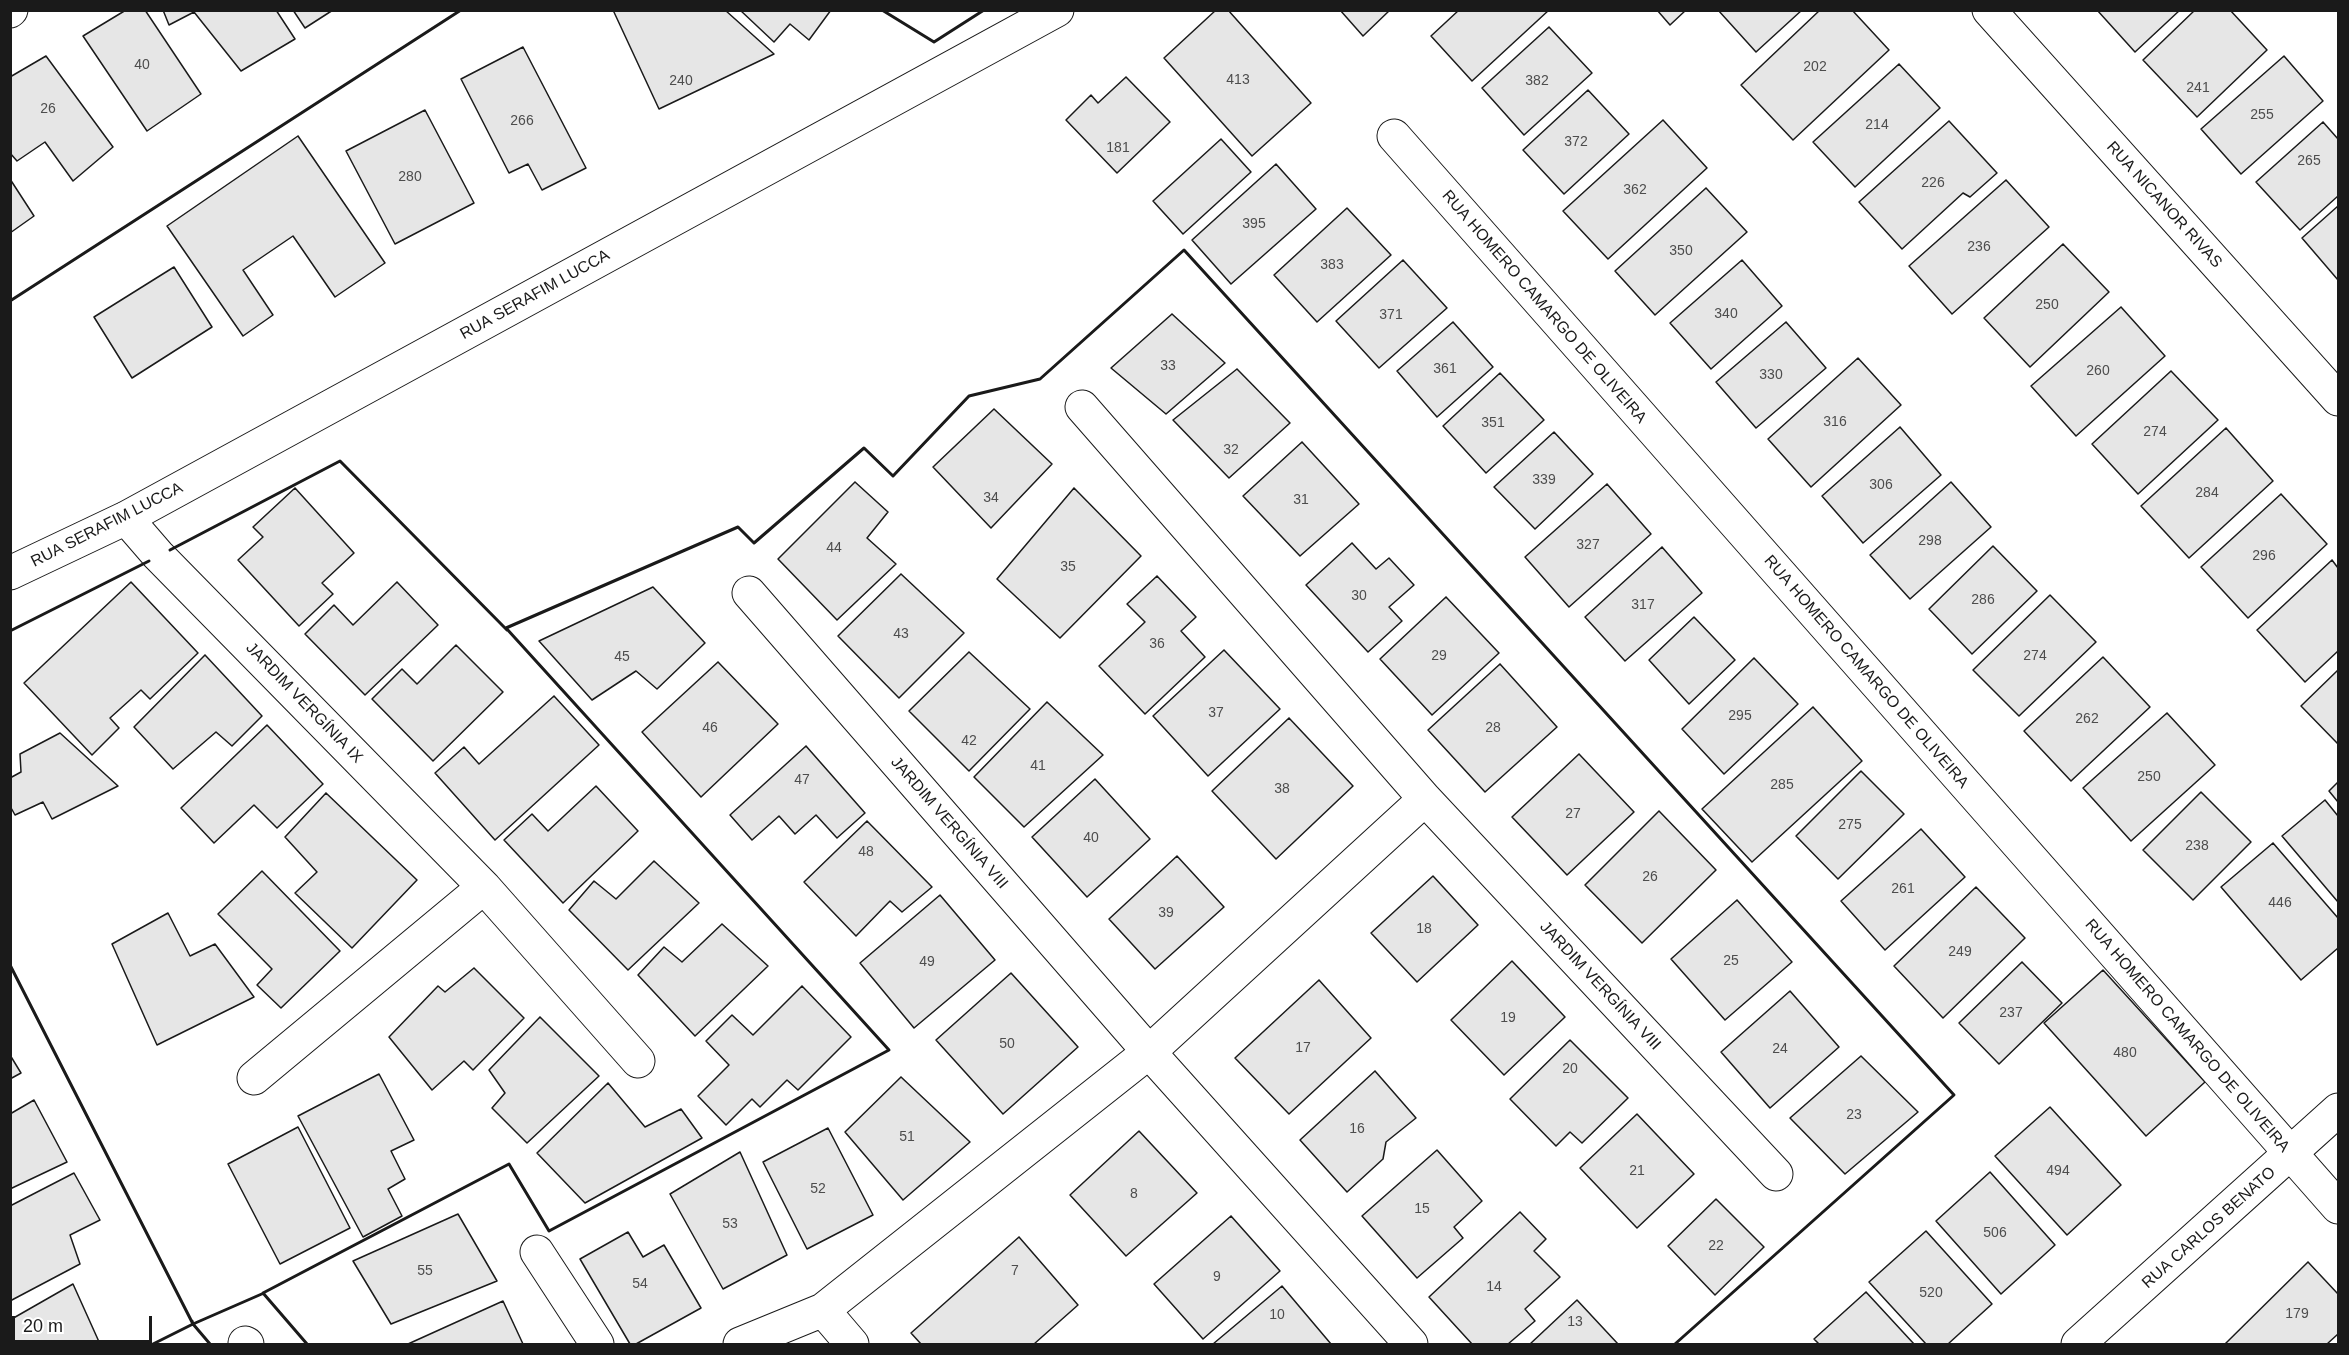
<!DOCTYPE html>
<meta charset="utf-8">
<style>
body{margin:0}
#map{position:relative;width:2349px;height:1355px;overflow:hidden;background:#fff;font-family:Helvetica,sans-serif}
canvas{display:block}
.frame{position:absolute;inset:0;border:12px solid #1a1a1a;pointer-events:none}
.scale{position:absolute;left:12px;top:1316px;width:140px;height:27px;box-sizing:border-box;border:3px solid #1a1a1a;border-top:0;padding-left:8px;font-size:18px;line-height:21px;white-space:nowrap;color:#1a1a1a;-webkit-text-stroke:4px #fff;paint-order:stroke}
</style>
<div id="map">
<canvas width="2349" height="1355"></canvas>
<div class="frame"></div>
<div class="scale">20 m</div>
</div>
<script>
const context = document.querySelector('canvas').getContext('2d');
context.lineJoin = 'round';
function fillPath(path, color) { context.fillStyle = color; context.fill(path, 'evenodd'); }
const toPath = rows => new Path2D(rows.map(r => 'M' + r).join(''));
function stroke(path, color, width, dash) { context.strokeStyle = color; context.lineWidth = width; context.lineCap = dash ? 'butt' : 'round'; context.setLineDash(dash || []); context.stroke(path); }
function label(font, color, halo, rows, align = 'center') {
  context.font = font + ' Helvetica,sans-serif'; context.lineWidth = 4.5; context.setLineDash([]); context.textBaseline = 'middle'; context.strokeStyle = halo; context.fillStyle = color; for (const [text, x, y, turn = 0] of rows) {
    context.save(); context.translate(x, y); context.rotate((+turn || 0) * Math.PI / 180); context.textAlign = isNaN(turn) ? turn : align; if (halo) context.strokeText(text, 0, 0); context.fillText(text, 0, 0); context.restore();
  }
}
const building = toPath([
 [126,10,145,10,201,94,147,131,83,36,126,10],
 [163,10,276,10,295,39,241,71,194,12,169,25,163,10],
 [293,10,333,10,305,28,293,10],
 [613,10,725,10,774,54,659,109,613,10],
 [740,10,831,10,809,40,790,24,774,42,740,10],
 [1216,10,1228,10,1311,103,1252,156,1164,58,1216,10],
 [1340,10,1390,10,1363,36,1340,10],
 [1459,10,1549,10,1472,81,1431,36,1459,10],
 [1657,10,1686,10,1670,25,1657,10],
 [1718,10,1802,10,1756,52,1718,10],
 [1820,10,1852,10,1889,50,1793,140,1741,85,1820,10],
 [2097,10,2180,10,2135,52,2097,10],
 [2195,10,2230,10,2267,50,2197,117,2143,60,2195,10],
 [1549,27,1592,73,1524,135,1482,88,1549,27],
 [523,47,586,168,542,190,528,164,509,173,461,79,523,47],
 [46,56,113,147,73,181,45,142,17,161,10,153,10,77,46,56],
 [2284,56,2323,101,2241,174,2201,129,2284,56],
 [1899,64,1940,108,1855,187,1813,142,1899,64],
 [1126,77,1170,122,1117,173,1066,120,1091,95,1098,103,1126,77],
 [1588,90,1629,134,1564,194,1523,150,1588,90],
 [425,110,474,203,395,244,346,151,425,110],
 [1663,120,1707,168,1608,259,1563,211,1663,120],
 [1949,121,1997,173,1970,197,1963,193,1902,249,1859,202,1949,121],
 [2323,122,2338,139,2338,196,2300,230,2256,182,2323,122],
 [298,136,385,263,335,297,293,236,243,270,273,315,243,336,167,226,298,136],
 [1221,139,1251,172,1183,234,1153,201,1221,139],
 [1276,164,1316,209,1231,284,1192,240,1276,164],
 [10,179,34,216,10,233,10,179],
 [2006,180,2049,227,1952,314,1909,266,2006,180],
 [1706,188,1747,232,1655,315,1615,271,1706,188],
 [2338,206,2338,280,2302,238,2338,206],
 [1347,208,1391,255,1317,322,1274,275,1347,208],
 [2063,244,2109,292,2030,367,1984,318,2063,244],
 [1403,260,1447,308,1379,368,1336,321,1403,260],
 [1742,260,1782,306,1711,369,1670,323,1742,260],
 [174,267,212,327,132,378,94,317,174,267],
 [2121,307,2165,356,2076,436,2031,386,2121,307],
 [1172,314,1225,363,1166,414,1111,368,1172,314],
 [1453,322,1493,367,1437,417,1397,371,1453,322],
 [1786,322,1826,368,1756,428,1716,382,1786,322],
 [1858,358,1901,405,1811,487,1768,439,1858,358],
 [1237,369,1290,423,1229,478,1173,420,1237,369],
 [2171,371,2218,420,2138,494,2092,444,2171,371],
 [1500,373,1544,420,1486,473,1443,426,1500,373],
 [994,409,1052,464,991,528,933,467,994,409],
 [1900,427,1941,475,1863,543,1822,496,1900,427],
 [2226,428,2273,481,2189,558,2141,506,2226,428],
 [1554,432,1593,474,1535,529,1494,487,1554,432],
 [1302,442,1359,504,1300,556,1243,496,1302,442],
 [855,482,888,512,867,538,896,564,837,620,778,559,855,482],
 [1951,482,1991,527,1910,599,1870,555,1951,482],
 [1607,484,1651,534,1569,607,1525,557,1607,484],
 [295,488,354,553,322,583,333,594,299,626,238,560,263,537,253,527,295,488],
 [1074,488,1141,556,1060,638,997,579,1074,488],
 [2281,494,2327,544,2248,618,2201,567,2281,494],
 [1352,543,1376,569,1389,558,1414,585,1389,607,1402,621,1368,652,1306,585,1352,543],
 [1993,546,2037,591,1972,654,1929,609,1993,546],
 [1662,547,1702,593,1625,661,1585,617,1662,547],
 [2332,560,2338,568,2338,651,2305,682,2257,630,2332,560],
 [901,574,964,633,899,698,838,636,901,574],
 [1157,576,1196,617,1181,631,1205,657,1145,714,1099,666,1145,622,1127,604,1157,576],
 [131,582,198,653,150,699,141,690,110,718,119,728,92,755,24,683,131,582],
 [397,582,438,625,365,695,305,634,334,605,353,625,397,582],
 [653,587,705,643,657,689,636,671,592,700,539,641,653,587],
 [2050,595,2096,642,2019,716,1973,670,2050,595],
 [1446,597,1499,653,1432,715,1380,659,1446,597],
 [1694,617,1735,660,1689,704,1649,660,1694,617],
 [456,645,503,692,433,761,372,699,402,669,417,684,456,645],
 [1224,650,1280,709,1208,776,1153,716,1224,650],
 [969,652,1030,709,969,771,909,711,969,652],
 [205,655,262,716,232,746,216,732,173,769,134,727,205,655],
 [2103,657,2150,707,2071,781,2024,731,2103,657],
 [1754,658,1798,704,1724,774,1682,729,1754,658],
 [718,662,778,724,701,797,642,732,718,662],
 [1500,664,1557,727,1485,792,1428,730,1500,664],
 [2338,670,2338,744,2301,706,2338,670],
 [554,696,599,745,495,840,435,773,464,747,479,764,554,696],
 [1047,702,1103,755,1024,827,974,777,1047,702],
 [1813,707,1862,761,1752,862,1702,809,1813,707],
 [2167,713,2215,765,2131,841,2083,788,2167,713],
 [1289,718,1353,786,1276,859,1212,791,1289,718],
 [267,725,323,784,277,828,254,805,214,843,181,808,267,725],
 [60,733,118,786,52,819,43,802,15,815,10,806,10,778,21,772,20,754,60,733],
 [806,746,865,813,837,838,816,815,795,834,779,816,752,840,730,815,806,746],
 [1579,754,1634,812,1567,875,1512,817,1579,754],
 [1861,771,1904,814,1838,879,1796,836,1861,771],
 [1095,779,1150,839,1087,897,1032,837,1095,779],
 [2338,782,2338,802,2329,791,2338,782],
 [596,786,638,831,563,903,504,840,532,814,548,831,596,786],
 [2201,792,2251,842,2193,900,2143,850,2201,792],
 [326,793,417,880,352,948,295,893,317,872,285,837,326,793],
 [2325,800,2338,816,2338,902,2282,836,2325,800],
 [1659,811,1716,870,1642,943,1585,885,1659,811],
 [867,821,932,887,902,912,890,901,856,936,804,882,867,821],
 [1921,829,1965,877,1885,950,1841,901,1921,829],
 [2273,843,2338,918,2338,948,2301,980,2221,887,2273,843],
 [1177,856,1224,907,1155,969,1109,919,1177,856],
 [654,861,699,903,628,970,569,910,594,881,616,899,654,861],
 [262,871,340,951,281,1008,257,985,272,969,218,914,262,871],
 [1433,876,1478,925,1417,982,1371,933,1433,876],
 [1976,887,2025,938,1943,1018,1894,966,1976,887],
 [940,895,995,960,914,1028,860,963,940,895],
 [1737,900,1792,962,1725,1020,1671,959,1737,900],
 [168,913,190,956,215,944,254,997,157,1045,112,944,168,913],
 [722,924,768,966,695,1036,638,975,664,947,682,962,722,924],
 [1512,961,1565,1017,1504,1075,1451,1020,1512,961],
 [2022,962,2062,1003,1999,1064,1959,1023,2022,962],
 [474,968,524,1018,473,1070,464,1061,432,1090,389,1037,438,986,445,992,474,968],
 [2103,970,2205,1082,2146,1136,2044,1023,2103,970],
 [1011,973,1078,1047,1003,1114,936,1040,1011,973],
 [1319,980,1371,1038,1289,1114,1235,1058,1319,980],
 [802,986,851,1037,798,1090,787,1080,760,1107,752,1099,726,1125,698,1096,729,1065,706,1041,732,1015,753,1035,802,986],
 [1790,991,1839,1047,1770,1108,1721,1052,1790,991],
 [540,1017,599,1076,527,1143,492,1108,505,1093,489,1070,540,1017],
 [1570,1040,1628,1098,1582,1143,1570,1132,1556,1146,1510,1099,1570,1040],
 [10,1055,21,1073,10,1079,10,1055],
 [1861,1056,1918,1112,1845,1174,1790,1118,1861,1056],
 [1375,1071,1416,1118,1386,1142,1383,1159,1347,1192,1300,1140,1375,1071],
 [379,1074,414,1140,391,1151,405,1179,388,1189,402,1216,363,1237,298,1116,379,1074],
 [901,1077,970,1142,903,1200,845,1132,901,1077],
 [608,1083,645,1127,681,1109,702,1138,585,1203,537,1153,608,1083],
 [34,1100,67,1162,10,1189,10,1114,34,1100],
 [2050,1107,2121,1185,2067,1235,1995,1156,2050,1107],
 [1637,1114,1694,1174,1637,1228,1580,1168,1637,1114],
 [298,1127,350,1228,280,1264,228,1164,298,1127],
 [828,1128,873,1215,807,1249,763,1162,828,1128],
 [1139,1131,1197,1193,1126,1256,1070,1195,1139,1131],
 [1437,1150,1482,1201,1454,1227,1463,1238,1417,1278,1362,1216,1437,1150],
 [740,1152,787,1255,723,1289,670,1194,740,1152],
 [1990,1172,2055,1245,2001,1294,1936,1221,1990,1172],
 [74,1173,100,1220,70,1235,80,1264,10,1301,10,1206,74,1173],
 [1716,1199,1764,1247,1715,1295,1668,1246,1716,1199],
 [1520,1212,1546,1239,1534,1251,1560,1277,1525,1309,1535,1321,1508,1344,1472,1344,1429,1297,1520,1212],
 [458,1214,497,1281,391,1324,353,1261,458,1214],
 [1231,1216,1280,1271,1203,1339,1154,1284,1231,1216],
 [1926,1231,1992,1304,1948,1344,1926,1344,1869,1282,1926,1231],
 [628,1232,643,1257,664,1245,701,1308,636,1344,630,1344,580,1259,628,1232],
 [1019,1237,1078,1305,1034,1344,921,1344,911,1333,1019,1237],
 [2308,1262,2338,1294,2338,1334,2327,1344,2225,1344,2308,1262],
 [73,1284,100,1344,10,1344,10,1320,73,1284],
 [1282,1286,1331,1344,1213,1344,1282,1286],
 [1866,1292,1914,1344,1819,1344,1814,1339,1866,1292],
 [1577,1300,1618,1344,1530,1344,1577,1300],
 [503,1301,523,1344,408,1344,503,1301]
]);
const minor = toPath([
 [1989,10,2338,399],
 [10,11,11,10],
 [1394,136,2338,1207],
 [1082,407,1425,799,1776,1174],
 [126,518,158,555,484,887,638,1061],
 [10,573,126,518,1057,10],
 [749,593,1149,1052,1411,1344],
 [254,1078,484,887],
 [537,1252,597,1344],
 [823,1310,852,1344],
 [245,1343,247,1344],
 [740,1344,823,1310,1149,1052,1425,799],
 [2078,1344,2338,1110]
]);
const wall = toPath([
 [882,10,934,42,984,10],
 [10,301,461,10],
 [170,550,340,461,507,630],
 [10,631,149,561],
 [10,965,193,1324,264,1293],
 [193,1324,210,1344],
 [153,1344,193,1324,192,1321],
 [307,1344,263,1293,509,1164,549,1231,889,1050,506,628,738,527,754,543,864,448,893,476,969,396,1040,379,1184,250,1954,1095,1675,1344]
]);
const numberNames = [
 ["40",142,65],
 ["202",1815,67],
 ["413",1238,80],
 ["240",681,81],
 ["382",1537,81],
 ["241",2198,88],
 ["26",48,109],
 ["255",2262,115],
 ["266",522,121],
 ["214",1877,125],
 ["372",1576,142],
 ["181",1118,148],
 ["265",2309,161],
 ["280",410,177],
 ["226",1933,183],
 ["362",1635,190],
 ["395",1254,224],
 ["236",1979,247],
 ["350",1681,251],
 ["383",1332,265],
 ["250",2047,305],
 ["340",1726,314],
 ["371",1391,315],
 ["33",1168,366],
 ["361",1445,369],
 ["260",2098,371],
 ["330",1771,375],
 ["316",1835,422],
 ["351",1493,423],
 ["274",2155,432],
 ["32",1231,450],
 ["339",1544,480],
 ["306",1881,485],
 ["284",2207,493],
 ["34",991,498],
 ["31",1301,500],
 ["298",1930,541],
 ["327",1588,545],
 ["44",834,548],
 ["296",2264,556],
 ["35",1068,567],
 ["30",1359,596],
 ["286",1983,600],
 ["317",1643,605],
 ["43",901,634],
 ["36",1157,644],
 ["29",1439,656],
 ["274",2035,656],
 ["45",622,657],
 ["37",1216,713],
 ["295",1740,716],
 ["262",2087,719],
 ["46",710,728],
 ["28",1493,728],
 ["42",969,741],
 ["41",1038,766],
 ["250",2149,777],
 ["47",802,780],
 ["285",1782,785],
 ["38",1282,789],
 ["27",1573,814],
 ["275",1850,825],
 ["40",1091,838],
 ["238",2197,846],
 ["48",866,852],
 ["26",1650,877],
 ["261",1903,889],
 ["446",2280,903],
 ["39",1166,913],
 ["18",1424,929],
 ["249",1960,952],
 ["25",1731,961],
 ["49",927,962],
 ["237",2011,1013],
 ["19",1508,1018],
 ["50",1007,1044],
 ["17",1303,1048],
 ["24",1780,1049],
 ["480",2125,1053],
 ["20",1570,1069],
 ["23",1854,1115],
 ["16",1357,1129],
 ["51",907,1137],
 ["21",1637,1171],
 ["494",2058,1171],
 ["52",818,1189],
 ["8",1134,1194],
 ["15",1422,1209],
 ["53",730,1224],
 ["506",1995,1233],
 ["22",1716,1246],
 ["55",425,1271],
 ["7",1015,1271],
 ["9",1217,1277],
 ["54",640,1284],
 ["14",1494,1287],
 ["520",1931,1293],
 ["179",2297,1314],
 ["10",1277,1315],
 ["13",1575,1322]
];
const streetNames = [
 ["RUA NICANOR RIVAS",2164,205,48],
 ["RUA SERAFIM LUCCA",535,295,-29],
 ["RUA HOMERO CAMARGO DE OLIVEIRA",1544,307,49],
 ["RUA SERAFIM LUCCA",107,525,-27],
 ["RUA HOMERO CAMARGO DE OLIVEIRA",1866,672,49],
 ["JARDIM VERGÍNIA IX",304,703,46],
 ["JARDIM VERGÍNIA VIII",949,823,49],
 ["JARDIM VERGÍNIA VIII",1600,986,47],
 ["RUA HOMERO CAMARGO DE OLIVEIRA",2187,1036,49],
 ["RUA CARLOS BENATO",2209,1228,-42]
];
fillPath(building, '#e6e6e6');
stroke(building, '#1a1a1a', 1.5);
stroke(minor, '#1a1a1a', 35);
stroke(minor, '#fff', 33);
stroke(wall, '#1a1a1a', 3);
label('14px', '#4d4d4d', null, numberNames);
label('16px', '#1a1a1a', '#fff', streetNames);
</script>
